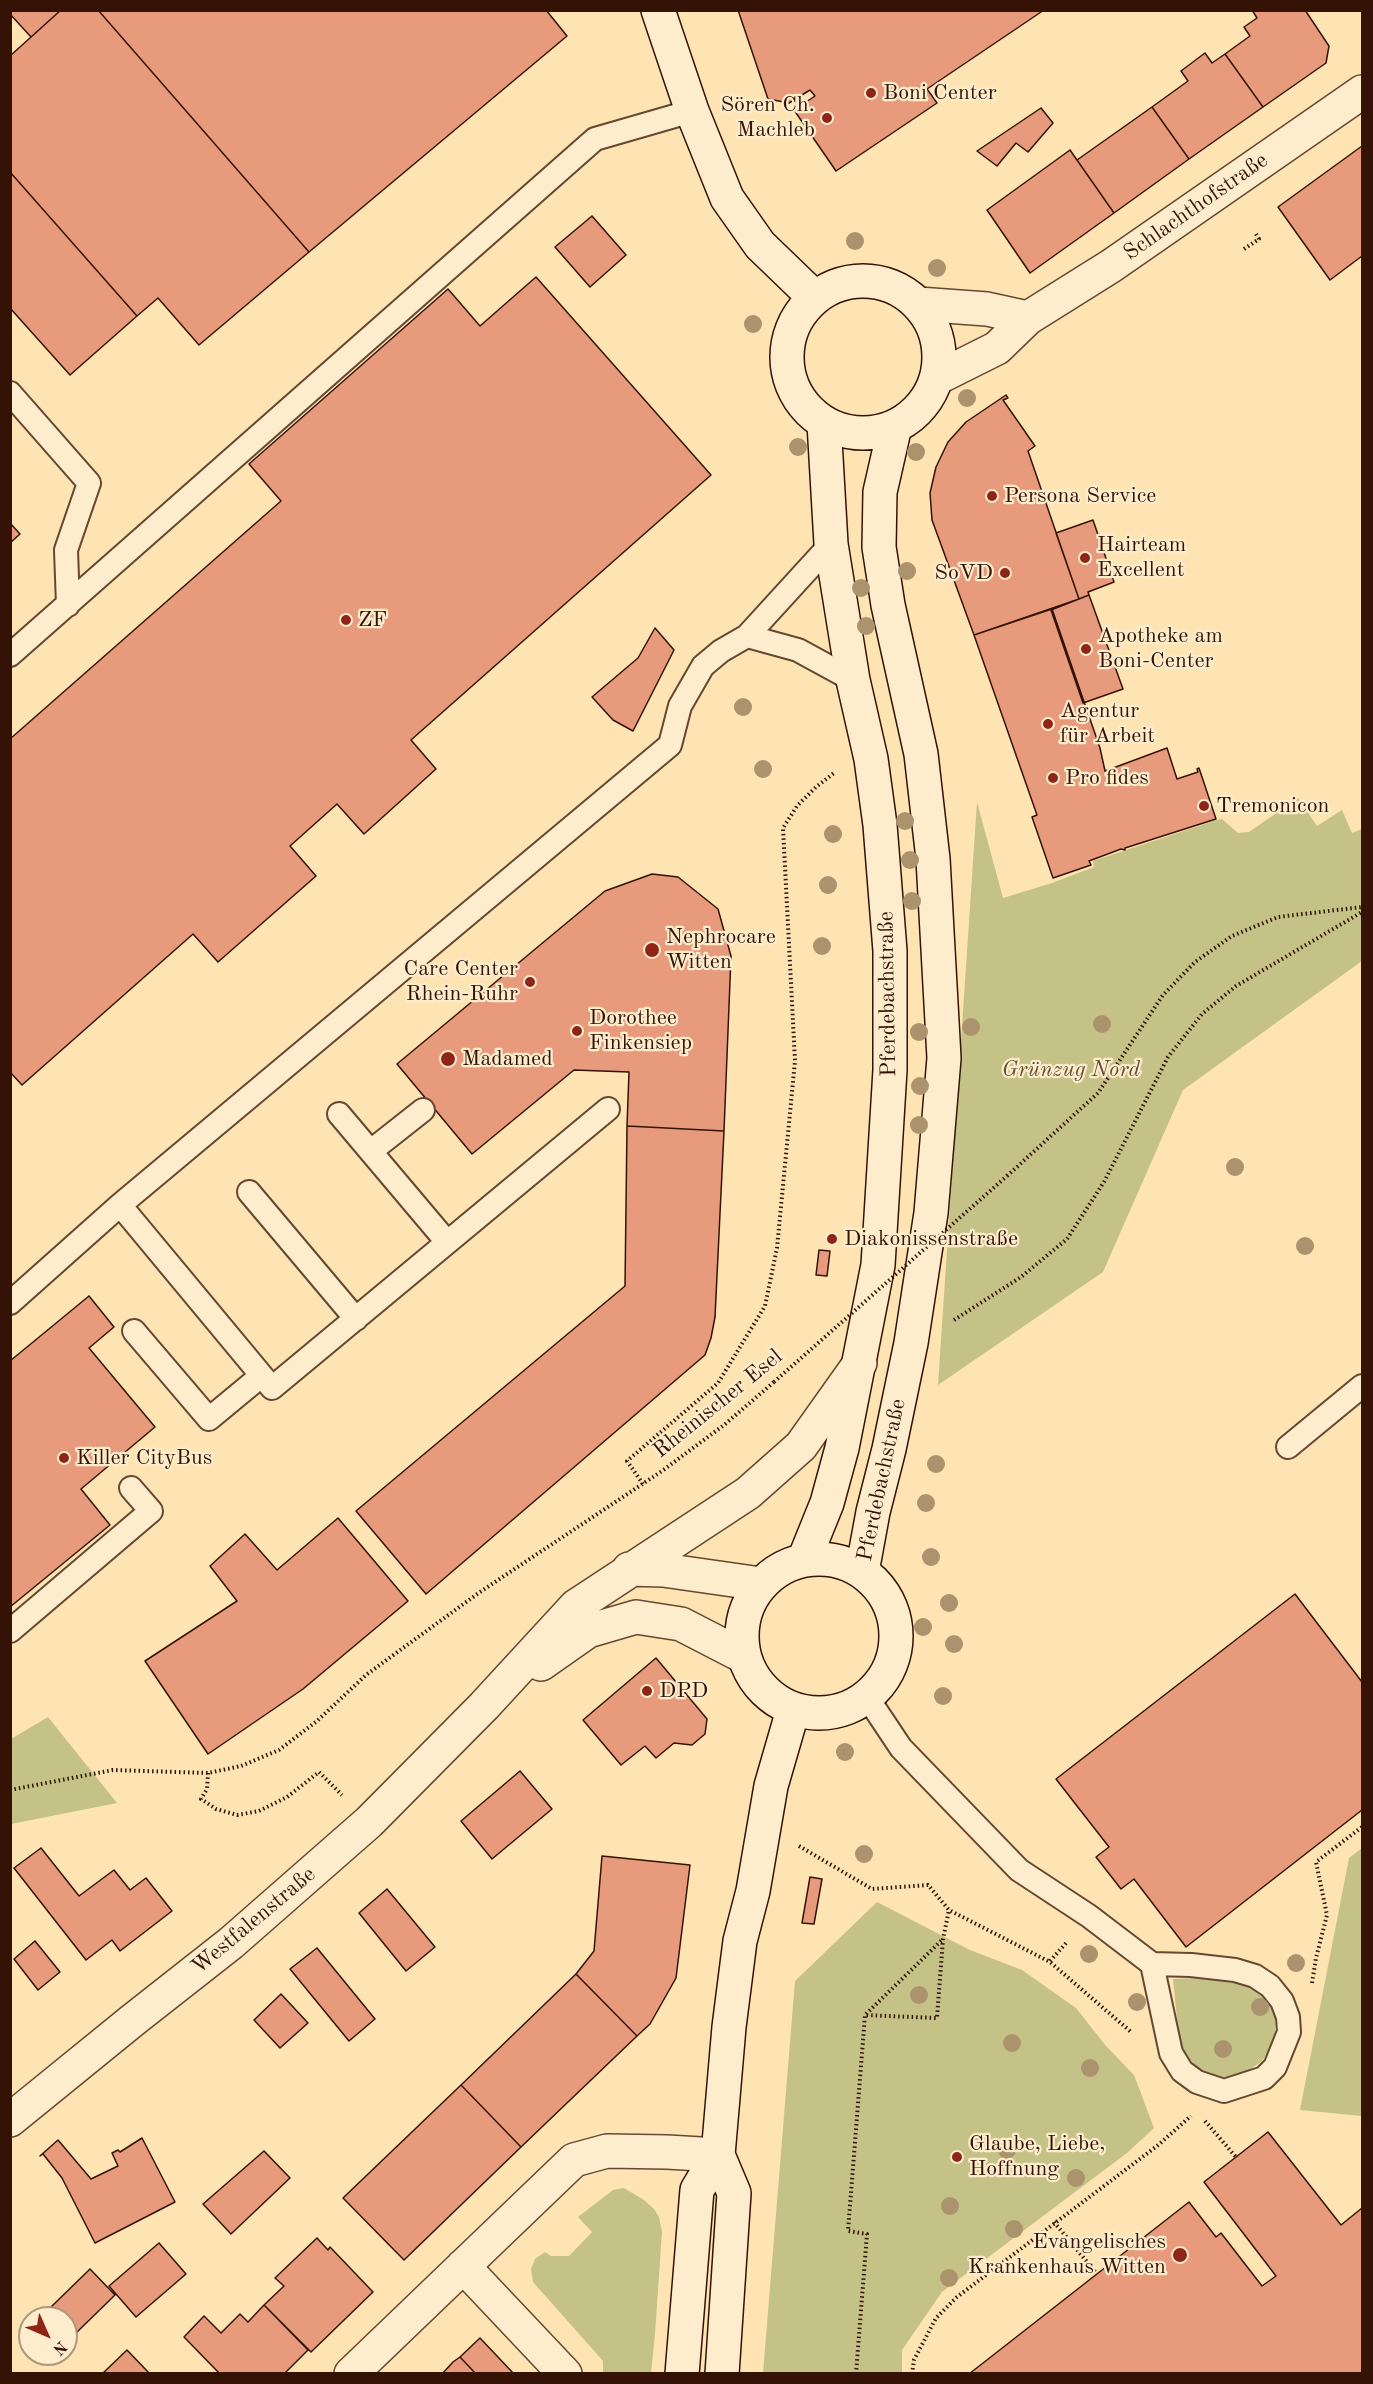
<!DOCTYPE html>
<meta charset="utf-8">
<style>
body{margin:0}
#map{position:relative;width:1373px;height:2384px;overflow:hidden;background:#fde4b2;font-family:"Old Standard TT",serif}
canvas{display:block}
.frame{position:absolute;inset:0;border:12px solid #341306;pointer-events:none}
.north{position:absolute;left:18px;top:2306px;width:60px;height:60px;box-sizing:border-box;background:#feedcd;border:2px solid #ad967d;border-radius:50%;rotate:135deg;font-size:16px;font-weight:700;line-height:24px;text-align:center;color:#341306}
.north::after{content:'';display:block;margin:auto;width:21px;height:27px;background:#8f2418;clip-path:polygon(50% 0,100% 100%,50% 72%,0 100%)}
</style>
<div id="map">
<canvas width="1373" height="2384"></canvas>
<div class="frame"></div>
<div class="north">N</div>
</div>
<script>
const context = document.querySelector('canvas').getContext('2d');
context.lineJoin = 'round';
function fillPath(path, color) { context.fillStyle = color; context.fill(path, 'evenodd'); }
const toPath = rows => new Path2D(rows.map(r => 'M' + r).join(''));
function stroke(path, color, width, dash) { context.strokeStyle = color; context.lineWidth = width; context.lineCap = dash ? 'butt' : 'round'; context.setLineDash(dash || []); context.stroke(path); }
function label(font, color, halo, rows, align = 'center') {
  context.font = font + ' "Old Standard TT",serif'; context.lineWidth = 4.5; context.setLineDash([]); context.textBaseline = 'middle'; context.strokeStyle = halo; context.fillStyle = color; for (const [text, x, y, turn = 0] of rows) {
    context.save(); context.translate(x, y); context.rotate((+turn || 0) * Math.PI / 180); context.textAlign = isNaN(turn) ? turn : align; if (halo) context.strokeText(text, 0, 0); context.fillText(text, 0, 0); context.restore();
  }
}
const green = toPath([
 [1298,798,1317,826,1342,810,1352,833,1362,829,1362,961,1183,1090,1103,1272,938,1385,977,802,1003,898,1052,883,1094,867,1093,861,1217,820,1222,819,1238,833,1249,832],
 [48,1717,117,1803,11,1824,11,1739],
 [1362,1848,1362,2116,1300,2110,1349,1858],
 [877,1902,970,1950,1022,1970,1076,2008,1106,2046,1134,2075,1154,2128,1127,2153,942,2292,902,2350,902,2373,763,2373,795,1981],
 [1228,1977,1258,1987,1276,2016,1274,2043,1261,2062,1238,2077,1214,2077,1195,2065,1183,2051,1178,2029,1173,1979],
 [624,2188,644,2200,654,2209,659,2217,662,2232,655,2334,651,2373,603,2373,603,2361,533,2282,531,2269,535,2259,545,2252,551,2256,569,2256,592,2232,578,2217,613,2190]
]);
const building = toPath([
 [10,10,61,10,31,37,10,14,10,10],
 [61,10,98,10,309,252,199,345,158,298,137,316,10,172,10,56,61,10],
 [98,10,546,10,567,36,309,252,98,10],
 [738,10,1044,10,927,89,937,103,836,171,794,110,815,96,810,90,789,103,768,99,738,10],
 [1252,10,1305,10,1329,46,1326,63,1263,107,1225,54,1250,36,1244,27,1257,18,1252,10],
 [1205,53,1212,63,1225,54,1263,107,1189,159,1152,107,1188,81,1181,71,1205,53],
 [1152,107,1189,159,1114,213,1077,160,1152,107],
 [1041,108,1053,123,1028,152,1016,143,997,166,977,151,1041,108],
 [1362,146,1362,256,1330,280,1278,207,1362,146],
 [1070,150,1114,213,1030,273,987,210,1070,150],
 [10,172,137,316,70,375,10,308,10,172],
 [592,216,626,255,590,287,555,247,592,216],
 [536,277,711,475,411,740,436,769,364,834,337,804,290,846,316,876,218,962,193,934,22,1085,10,1072,10,739,281,501,249,464,448,289,480,326,536,277],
 [1006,395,1008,398,1003,400,1035,446,1028,451,1079,599,974,635,932,520,930,493,936,467,948,442,966,422,1006,395],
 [1093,520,1114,582,1088,592,1089,595,1079,599,1056,533,1093,520],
 [10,523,20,534,10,543,10,523],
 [1089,595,1123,689,1083,703,1051,610,1089,595],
 [1052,609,1100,748,1105,771,1167,748,1177,779,1198,772,1197,769,1199,768,1216,819,1125,848,1125,850,1121,849,1089,861,1091,865,1053,878,1032,817,1037,815,974,635,1052,609],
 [655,628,674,650,633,731,613,720,592,697,638,658,655,628],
 [652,874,678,877,718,909,731,956,724,1131,627,1126,629,1072,574,1070,472,1154,397,1064,605,891,652,874],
 [627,1126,724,1131,715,1317,711,1338,705,1355,426,1594,356,1511,625,1286,627,1126],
 [819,1250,830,1251,827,1276,816,1275,819,1250],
 [89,1296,114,1327,89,1348,155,1427,81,1489,110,1525,10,1607,10,1361,89,1296],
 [338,1518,408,1601,303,1689,208,1754,145,1661,237,1601,210,1566,245,1534,277,1570,338,1518],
 [1295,1594,1362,1682,1362,1810,1186,1947,1134,1879,1121,1889,1096,1857,1109,1847,1056,1779,1295,1594],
 [656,1658,707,1719,705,1734,692,1745,674,1743,656,1758,645,1746,621,1765,583,1720,656,1658],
 [520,1771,552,1809,492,1859,461,1821,520,1771],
 [41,1848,79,1896,114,1870,130,1890,146,1878,172,1911,120,1951,112,1940,86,1960,14,1868,41,1848],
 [602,1856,690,1865,676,1978,650,2024,637,2036,576,1974,594,1951,602,1856],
 [810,1877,822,1879,814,1924,802,1923,810,1877],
 [387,1889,435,1947,406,1971,359,1913,387,1889],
 [35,1941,60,1972,38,1990,14,1959,35,1941],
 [317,1948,375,2019,349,2041,290,1969,317,1948],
 [576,1974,637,2036,521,2147,461,2085,576,1974],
 [281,1994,308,2023,280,2048,254,2020,281,1994],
 [461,2085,521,2147,404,2260,343,2198,461,2085],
 [1268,2132,1341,2225,1362,2208,1362,2374,969,2374,1189,2202,1216,2237,1221,2233,1262,2286,1276,2276,1204,2182,1268,2132],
 [142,2138,175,2202,95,2243,62,2178,43,2154,40,2156,58,2140,91,2179,118,2166,112,2153,118,2150,120,2152,142,2138],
 [264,2151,290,2178,231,2234,203,2204,264,2151],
 [317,2238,328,2250,330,2247,373,2292,311,2352,264,2305,284,2286,275,2278,317,2238],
 [159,2243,186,2274,136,2317,109,2286,159,2243],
 [90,2269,115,2295,76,2333,66,2323,66,2318,62,2318,51,2307,90,2269],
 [264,2305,308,2350,284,2374,220,2374,184,2337,204,2316,221,2333,240,2314,248,2322,264,2305],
 [480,2338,514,2374,476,2374,460,2357,480,2338],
 [127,2350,150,2374,102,2374,127,2350],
 [460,2357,476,2374,442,2374,453,2362,460,2357]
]);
const path = toPath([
 [1244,249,1259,239,1256,234],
 [1007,1176,1098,1093,1163,995,1195,962,1232,936,1278,917,1362,907],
 [954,1320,1021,1277,1067,1239,1104,1182,1168,1057,1202,1014,1236,986,1362,912],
 [643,1484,627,1461,718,1383,765,1306,777,1248,795,1061,783,828,797,806,816,787,834,773],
 [208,1773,207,1789,201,1799,216,1809,237,1815,259,1811,287,1797,319,1772,342,1795],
 [10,1790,113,1770,208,1773,241,1766,279,1750,317,1721,366,1675,414,1640,480,1592,662,1471,724,1425,774,1382],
 [799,1846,872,1889,928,1885,949,1910,1050,1962,1131,2032],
 [1050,1961,1067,1942],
 [1312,1983,1316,1958,1327,1915,1316,1862,1362,1827],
 [866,2014,942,1940],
 [1205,2121,1236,2157],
 [1054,2222,1097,2274],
 [856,2374,867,2234,848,2231,865,2015,937,2018,943,1939,949,1910],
 [912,2374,914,2360,936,2318,957,2297,1157,2146,1191,2116]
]);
const service = toPath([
 [10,393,89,483,66,550,68,605],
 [747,636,798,650,853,680],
 [10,655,595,139,692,111],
 [339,1114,447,1242],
 [371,1151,423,1110],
 [249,1192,356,1319],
 [120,1205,272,1388,608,1109],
 [10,1303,120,1205,670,745,680,706,703,666,721,651,747,636,831,544],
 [134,1331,209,1419,261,1376],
 [1288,1447,1362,1386],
 [10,1631,151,1511,131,1488],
 [867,1697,901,1748,1019,1870,1089,1916,1152,1964,1191,1965,1235,1970,1255,1976,1270,1986,1282,2001,1288,2017,1289,2032,1275,2067,1264,2078,1224,2091,1197,2082,1182,2071,1171,2053,1152,1964]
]);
const minor = toPath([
 [918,304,987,309,1028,318],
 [937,378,997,348,1028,318,1111,266,1362,92],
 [629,1569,663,1570,761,1584],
 [541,1664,588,1631,636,1617,681,1624,743,1656],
 [10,2120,133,2020,231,1943,369,1822,484,1706,576,1606,748,1493,801,1446,860,1363],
 [463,2266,565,2374],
 [351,2374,574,2160,607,2151,667,2152,718,2155]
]);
const secondary = toPath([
 [658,10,692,111,727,198,760,245,815,298],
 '787 357a76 76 0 1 1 152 0a76 76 0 1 1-152 0Z',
 '742 1636a77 77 0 1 1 154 0a77 77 0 1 1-154 0Z',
 [804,1560,827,1503,842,1448,878,1265,890,1070,890,951,880,825,871,759,853,680,831,544,824,423],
 [862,1572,873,1512,889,1449,911,1343,931,1213,944,1058,933,859,921,754,888,605,879,547,880,492,895,426],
 [718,2155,734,2193,722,2374],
 [682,2374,697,2190,718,2155,729,2027,740,1941,753,1891,771,1786,793,1710]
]);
const pathBridge = toPath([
 [774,1382,1007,1176]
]);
const trees = [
 [855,241],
 [937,268],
 [753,324],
 [967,398],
 [798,447],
 [916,452],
 [907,571],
 [861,588],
 [866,626],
 [743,707],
 [763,769],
 [905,821],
 [833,834],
 [910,860],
 [828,885],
 [912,901],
 [822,946],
 [1102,1024],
 [971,1027],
 [919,1032],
 [920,1086],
 [919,1125],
 [1235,1167],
 [1305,1246],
 [936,1464],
 [926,1503],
 [931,1557],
 [949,1603],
 [923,1627],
 [954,1644],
 [943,1696],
 [845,1752],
 [864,1854],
 [1089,1954],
 [1296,1963],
 [919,1995],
 [1137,2002],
 [1260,2007],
 [1012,2043],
 [1223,2049],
 [1090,2068],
 [1007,2150],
 [1076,2178],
 [950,2206],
 [1014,2229],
 [949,2278]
];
const markers = [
 [871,93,6,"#8f2418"],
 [827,118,6,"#8f2418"],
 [992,496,6,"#8f2418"],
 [1085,558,6,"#8f2418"],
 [1005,573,6,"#8f2418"],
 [346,620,6,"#8f2418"],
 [1086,649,6,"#8f2418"],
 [1048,724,6,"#8f2418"],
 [1053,778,6,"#8f2418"],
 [1204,806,6,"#8f2418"],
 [652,950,8,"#8f2418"],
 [530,982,6,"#8f2418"],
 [577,1031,6,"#8f2418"],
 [448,1059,8,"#8f2418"],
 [832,1239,6,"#8f2418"],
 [64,1458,6,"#8f2418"],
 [647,1691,6,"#8f2418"],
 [957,2157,6,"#8f2418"],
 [1180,2255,8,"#8f2418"]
];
const poiNames = [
 ["Boni Center",883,93],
 ["Sören Ch.",815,105,"right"],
 ["Machleb",815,130,"right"],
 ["Persona Service",1004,496],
 ["Hairteam",1097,545],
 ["Excellent",1097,570],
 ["SoVD",993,573,"right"],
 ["ZF",358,620],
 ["Apotheke am",1098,636],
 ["Boni-Center",1098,661],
 ["Agentur",1060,711],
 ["für Arbeit",1060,736],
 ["Pro fides",1065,778],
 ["Tremonicon",1216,806],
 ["Nephrocare",666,937],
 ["Witten",666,962],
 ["Care Center",518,969,"right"],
 ["Rhein-Ruhr",518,994,"right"],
 ["Dorothee",589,1018],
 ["Finkensiep",589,1043],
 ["Madamed",462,1059],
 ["Diakonissenstraße",844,1239],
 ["Killer CityBus",76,1458],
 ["DPD",659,1691],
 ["Glaube, Liebe,",969,2144],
 ["Hoffnung",969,2169],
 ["Evangelisches",1166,2242,"right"],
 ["Krankenhaus Witten",1166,2267,"right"]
];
const streetNames = [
 ["Schlachthofstraße",1196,207,-35],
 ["Pferdebachstraße",888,994,-91],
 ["Rheinischer Esel",718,1404,-39],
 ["Pferdebachstraße",882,1480,-78],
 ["Westfalenstraße",254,1921,-40]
];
const parkNames = [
 ["Grünzug Nord",1071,1070]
];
fillPath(green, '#c5c288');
fillPath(building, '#e89a7d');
stroke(building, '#341306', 1.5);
stroke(service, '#664731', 26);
stroke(minor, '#664731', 36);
stroke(secondary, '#341306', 36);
stroke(path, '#341306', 4, [1.5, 3]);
stroke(service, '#feedcd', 22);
stroke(minor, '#feedcd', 33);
stroke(secondary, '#feedcd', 33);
stroke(pathBridge, '#341306', 4, [1.5, 3]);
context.fillStyle = '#aa936d';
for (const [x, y] of trees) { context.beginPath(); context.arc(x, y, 9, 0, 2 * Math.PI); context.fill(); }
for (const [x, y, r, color] of markers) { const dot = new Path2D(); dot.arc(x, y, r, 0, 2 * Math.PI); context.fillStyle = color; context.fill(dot); stroke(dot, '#feedcd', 2); }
label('22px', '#341306', '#feedcd', poiNames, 'left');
label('22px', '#341306', '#feedcd', streetNames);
label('italic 22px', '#675034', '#feedcd', parkNames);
</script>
